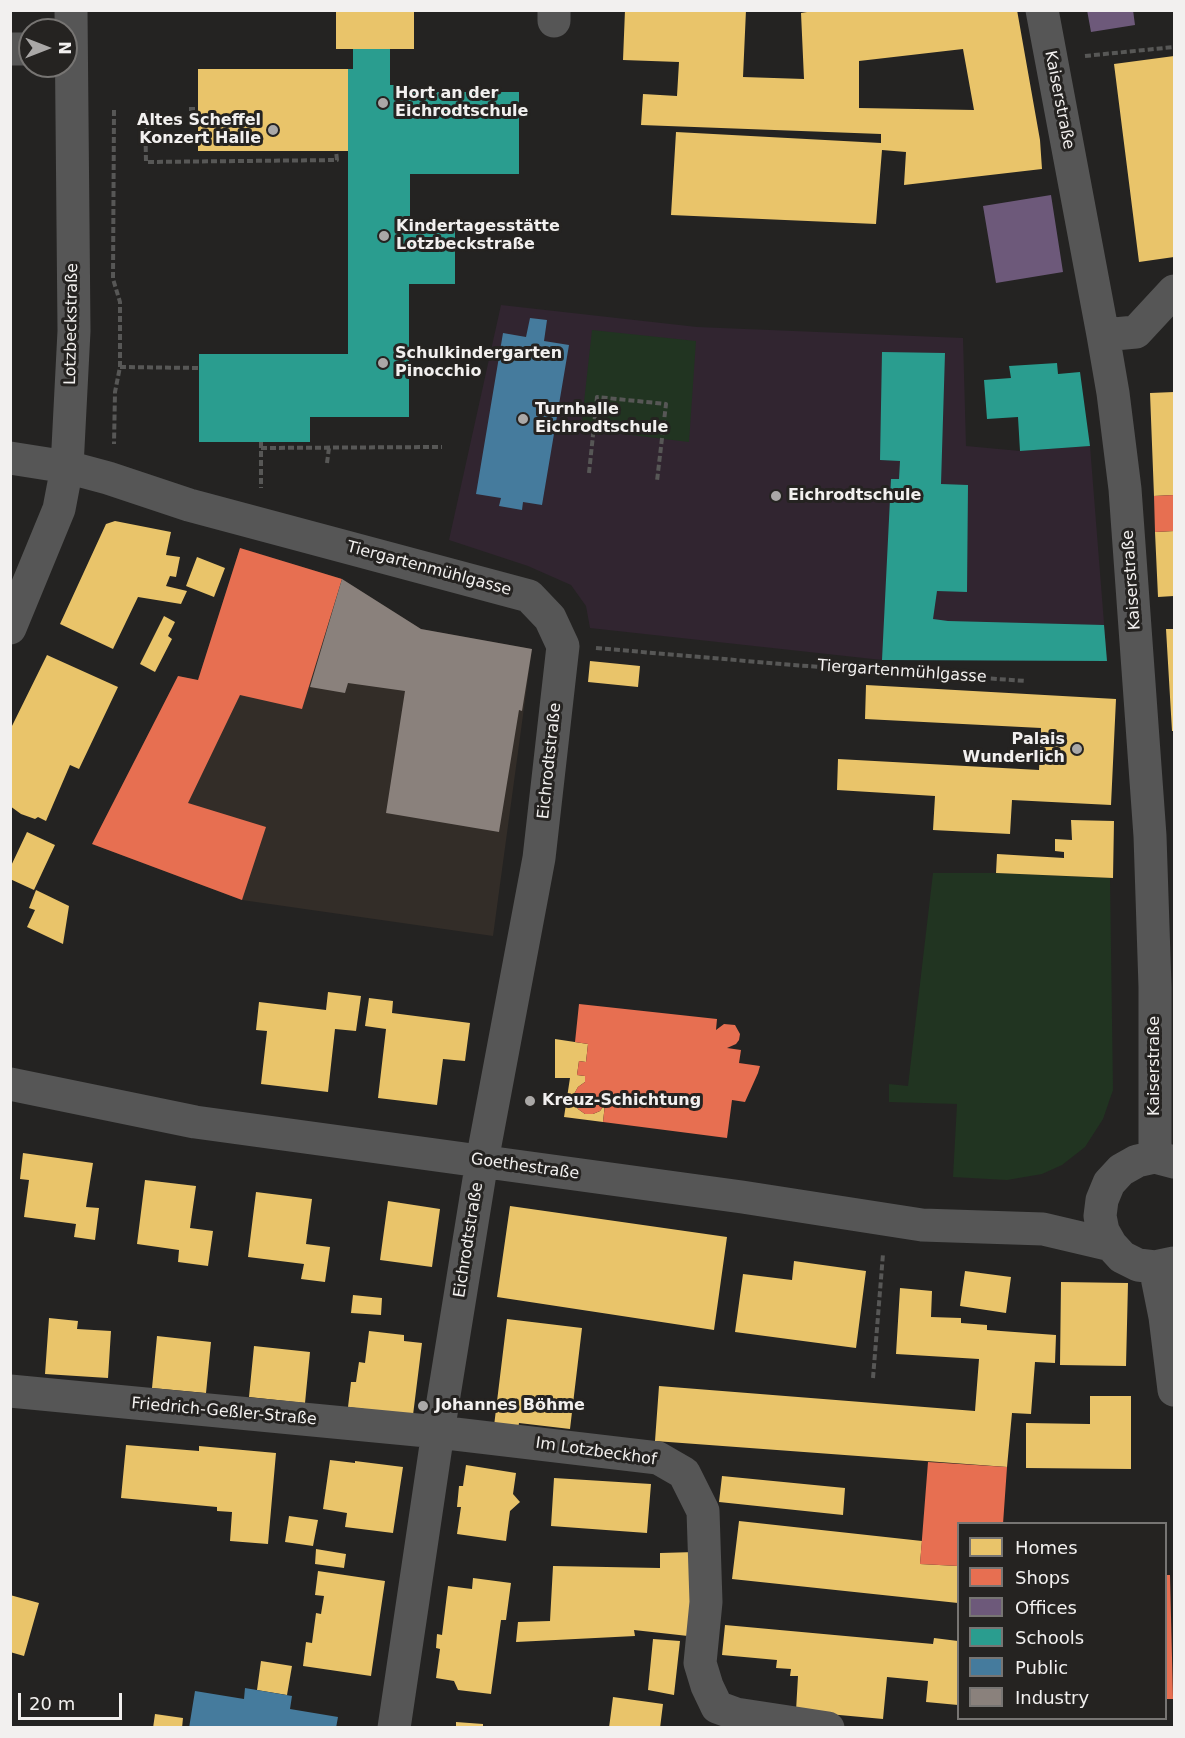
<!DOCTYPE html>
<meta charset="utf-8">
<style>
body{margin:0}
#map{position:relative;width:1185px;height:1738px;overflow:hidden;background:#242322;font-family:"DejaVu Sans",sans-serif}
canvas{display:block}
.frame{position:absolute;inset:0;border:12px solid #f2f0ef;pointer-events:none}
.legend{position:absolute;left:957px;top:1522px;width:210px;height:198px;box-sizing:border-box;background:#252321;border:2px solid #777573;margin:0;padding:8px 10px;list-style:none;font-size:18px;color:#f2f0ef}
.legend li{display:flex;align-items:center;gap:12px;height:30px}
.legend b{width:30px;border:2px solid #777573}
.north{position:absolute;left:18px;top:18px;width:60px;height:60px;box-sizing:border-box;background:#252321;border:2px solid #777573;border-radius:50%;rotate:90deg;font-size:16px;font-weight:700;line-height:24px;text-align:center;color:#f2f0ef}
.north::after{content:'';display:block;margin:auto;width:21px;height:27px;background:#aaa8a7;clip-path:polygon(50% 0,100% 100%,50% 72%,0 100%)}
.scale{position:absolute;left:18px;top:1693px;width:104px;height:27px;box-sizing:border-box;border:3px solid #f2f0ef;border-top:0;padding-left:8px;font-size:18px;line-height:21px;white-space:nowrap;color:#f2f0ef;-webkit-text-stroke:4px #252321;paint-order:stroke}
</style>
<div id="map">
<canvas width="1185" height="1738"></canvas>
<div class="frame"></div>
<ul class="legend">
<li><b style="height:16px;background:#e9c46a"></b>Homes</li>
<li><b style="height:16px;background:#e76f51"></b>Shops</li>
<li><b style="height:16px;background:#6d597a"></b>Offices</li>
<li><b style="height:16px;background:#2a9d8f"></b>Schools</li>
<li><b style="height:16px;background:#457b9d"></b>Public</li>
<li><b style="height:16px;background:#8a817c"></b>Industry</li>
</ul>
<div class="north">N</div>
<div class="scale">20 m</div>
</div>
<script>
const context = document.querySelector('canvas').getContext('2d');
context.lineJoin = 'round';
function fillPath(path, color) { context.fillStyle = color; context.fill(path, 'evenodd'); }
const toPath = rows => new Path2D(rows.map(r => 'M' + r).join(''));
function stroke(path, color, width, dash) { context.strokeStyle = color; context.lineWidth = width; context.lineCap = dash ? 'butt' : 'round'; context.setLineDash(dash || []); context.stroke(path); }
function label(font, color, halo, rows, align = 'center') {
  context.font = font + ' "DejaVu Sans",sans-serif'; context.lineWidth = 6; context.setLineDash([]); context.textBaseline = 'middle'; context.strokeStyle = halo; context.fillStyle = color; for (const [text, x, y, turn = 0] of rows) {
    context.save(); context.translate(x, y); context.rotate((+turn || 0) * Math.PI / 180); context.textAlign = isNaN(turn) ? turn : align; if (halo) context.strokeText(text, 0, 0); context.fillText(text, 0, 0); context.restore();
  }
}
const built = toPath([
 [240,548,342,579,421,629,532,649,493,936,242,900,92,844,178,676,198,680]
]);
const education = toPath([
 [501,305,697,327,963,338,966,446,1020,451,1090,446,1107,661,882,660,590,628,586,606,571,585,528,566,449,540]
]);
const green = toPath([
 [592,330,696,341,689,442,581,429],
 [933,873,995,873,1110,878,1113,1090,1103,1119,1085,1147,1062,1165,1042,1174,1007,1180,953,1177,957,1104,889,1102,889,1084,908,1086]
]);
const homes = toPath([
 [336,10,414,10,414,49,336,49],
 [625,10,746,10,743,77,804,79,801,13,819,10,1017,10,1040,140,1042,169,904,185,906,152,882,150,876,224,671,215,676,132,881,143,881,134,641,125,643,94,677,96,679,62,623,60],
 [963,49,974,110,859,108,859,61],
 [1174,56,1174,257,1139,262,1114,64],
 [198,69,348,69,348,151,198,151],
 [1174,392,1174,495,1154,496,1150,393],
 [115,521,171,532,166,555,180,557,176,577,170,576,166,586,187,591,181,604,138,597,113,649,60,624,106,524],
 [1174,531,1174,596,1158,597,1155,532],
 [197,557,225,568,214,597,186,586],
 [164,616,175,622,168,636,172,639,155,672,140,664],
 [1166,629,1174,629,1174,731,1172,731],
 [47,655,118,687,79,769,70,765,46,821,38,817,35,819,21,814,10,806,10,730],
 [590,661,640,666,638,687,588,682],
 [866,685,1116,699,1111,805,1012,800,1010,834,933,830,935,796,837,790,838,759,1039,770,1041,728,865,719],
 [1071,820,1114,821,1113,878,996,873,997,854,1064,858,1064,852,1055,851,1055,839,1072,840],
 [27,832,55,845,34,890,10,879,10,868],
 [36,890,69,906,63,944,27,927,35,910,29,908],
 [328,992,361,996,356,1031,335,1029,328,1092,261,1084,267,1031,256,1030,259,1002,326,1010],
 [369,998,393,1001,392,1013,470,1023,465,1061,443,1059,437,1105,378,1098,386,1029,365,1026],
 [555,1039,588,1044,586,1062,579,1061,577,1075,585,1076,585,1082,578,1087,574,1094,574,1102,578,1109,585,1114,593,1114,600,1111,605,1104,603,1122,564,1117,570,1078,555,1078],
 [23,1153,93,1163,86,1207,99,1208,95,1240,74,1237,76,1224,24,1217,29,1180,20,1179],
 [145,1180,196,1186,190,1228,213,1231,208,1266,178,1262,179,1250,137,1244],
 [256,1192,312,1199,306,1244,330,1247,325,1282,301,1279,304,1264,248,1257],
 [388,1201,440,1209,432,1267,380,1260],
 [510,1206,727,1237,714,1330,497,1297],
 [794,1261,866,1271,856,1348,735,1332,743,1274,792,1280],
 [965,1271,1011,1277,1006,1313,960,1306],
 [1061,1282,1128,1283,1126,1366,1060,1365],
 [900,1288,932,1291,931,1317,961,1318,961,1323,987,1325,987,1330,1056,1335,1055,1363,1035,1362,1031,1414,1012,1413,1007,1467,655,1441,659,1386,975,1411,979,1359,896,1354],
 [353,1295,382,1298,381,1315,351,1313],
 [49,1318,78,1321,77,1329,111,1331,108,1378,45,1374],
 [507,1319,582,1328,570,1429,519,1423,518,1429,494,1426],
 [369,1331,404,1335,404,1341,422,1343,413,1415,348,1407,351,1382,356,1382,359,1362,365,1363],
 [157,1336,211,1342,206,1393,152,1388],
 [254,1346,310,1352,305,1403,249,1397],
 [1090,1396,1131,1396,1131,1469,1026,1468,1026,1423,1090,1424],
 [126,1445,199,1451,199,1446,276,1453,268,1544,230,1541,232,1512,217,1511,217,1507,121,1498],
 [330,1460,355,1463,355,1461,403,1467,393,1533,345,1527,347,1513,323,1509],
 [466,1465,516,1473,513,1494,520,1502,510,1511,506,1541,457,1534,461,1507,457,1507,459,1486,463,1486],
 [722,1476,845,1488,843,1515,719,1502],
 [554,1478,651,1484,647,1533,551,1526],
 [289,1516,318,1520,313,1546,285,1542],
 [739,1521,922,1541,920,1564,958,1566,958,1603,732,1579],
 [316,1549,346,1554,344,1568,315,1564],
 [695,1552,688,1636,634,1630,635,1636,516,1642,518,1622,550,1621,553,1566,660,1568,660,1553],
 [318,1571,385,1581,371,1676,303,1666,306,1642,312,1643,316,1613,321,1614,324,1596,315,1595],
 [473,1578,511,1583,506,1620,501,1620,491,1694,458,1690,454,1681,436,1678,440,1649,436,1648,437,1634,442,1635,448,1586,472,1589],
 [10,1595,39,1603,24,1656,10,1652],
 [725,1625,933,1644,934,1638,958,1641,958,1705,926,1702,928,1681,887,1677,883,1719,796,1711,798,1676,790,1676,791,1669,776,1668,777,1660,722,1655],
 [653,1639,680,1641,674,1695,648,1690],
 [261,1661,292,1666,287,1695,257,1690],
 [613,1697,663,1704,660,1728,609,1728],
 [155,1714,183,1718,182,1728,153,1728],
 [456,1722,483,1724,483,1728,456,1728]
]);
const shops = toPath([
 [1174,495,1174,531,1155,532,1154,496],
 [240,548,342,579,302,709,240,695,188,803,266,827,242,900,92,844,178,676,198,680],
 [579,1004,717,1019,716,1030,724,1024,735,1025,740,1034,739,1040,736,1044,727,1048,741,1050,739,1063,760,1066,758,1073,745,1102,732,1100,727,1138,603,1122,605,1104,600,1111,593,1114,585,1114,578,1109,574,1102,574,1094,578,1087,585,1082,585,1076,577,1075,579,1061,586,1062,588,1044,575,1042],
 [928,1462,1007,1467,1003,1524,958,1524,958,1566,920,1564],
 [1166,1575,1170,1575,1173,1699,1166,1699]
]);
const offices = toPath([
 [1087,10,1133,10,1135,25,1091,32],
 [1051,195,1063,272,996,283,983,206]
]);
const schools = toPath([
 [353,49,390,49,390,85,410,85,410,92,519,92,519,174,410,174,410,227,455,227,455,284,409,284,409,417,310,417,310,442,199,442,199,354,348,354,348,69,353,69],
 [882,352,945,353,941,484,968,485,967,592,937,591,933,619,948,621,1104,625,1107,661,882,660,891,479,899,479,900,461,880,460],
 [1057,363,1058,374,1080,372,1090,446,1020,451,1018,417,987,419,984,380,1011,378,1009,366]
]);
const public = toPath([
 [530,318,547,320,544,341,569,345,542,505,523,502,522,510,499,506,501,498,476,494,503,333,526,337],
 [245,1688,292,1696,290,1709,338,1717,336,1728,189,1728,195,1691,244,1699]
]);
const industry = toPath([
 [342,579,421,629,532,649,522,711,519,710,499,832,386,813,405,691,348,683,345,693,310,687]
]);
const path = toPath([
 [1085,56,1174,47],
 [189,109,198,109],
 [114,110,113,279,120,302,120,367,115,392,114,444],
 [145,110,146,162,337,160,336,151],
 [120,367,199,368],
 [261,442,261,488],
 [261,448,442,447],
 [327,463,329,448],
 [589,473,597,397,666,404,657,481],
 [596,648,793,665,1026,681],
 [873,1378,883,1254]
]);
const minor = toPath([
 [554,10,554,21],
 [1042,10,1103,335,1113,393,1125,489,1150,836,1155,987,1155,1157],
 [10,49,30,49],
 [1103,335,1136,332,1174,291],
 [10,458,67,467,108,478,189,505,529,596,550,618,563,646,539,858,482,1161,438,1432,394,1728],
 [10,628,59,509,67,467,74,331,71,10],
 [10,1084,195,1122,742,1197,922,1225,1043,1229,1111,1245],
 [1174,1162,1155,1157,1137,1161,1121,1170,1109,1183,1102,1200,1100,1216,1103,1231,1111,1245,1122,1257,1138,1265,1155,1267,1174,1263],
 [1155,1267,1165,1317,1174,1390],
 [10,1391,438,1432,658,1458,684,1473,703,1511,706,1602,700,1663,707,1686,717,1707,736,1714,828,1728]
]);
const markers = [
 [383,103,6,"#aaa8a7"],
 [273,130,6,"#aaa8a7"],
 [384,236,6,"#aaa8a7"],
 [383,363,6,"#aaa8a7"],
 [523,419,6,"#aaa8a7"],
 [776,496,6,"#aaa8a7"],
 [1077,749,6,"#aaa8a7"],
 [530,1101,6,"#aaa8a7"],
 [423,1406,6,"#aaa8a7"]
];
const poiNames = [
 ["Hort an der",395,94],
 ["Eichrodtschule",395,112],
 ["Altes Scheffel",261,121,"right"],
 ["Konzert Halle",261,139,"right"],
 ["Kindertagesstätte",396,227],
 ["Lotzbeckstraße",396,245],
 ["Schulkindergarten",395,354],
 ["Pinocchio",395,372],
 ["Turnhalle",535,410],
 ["Eichrodtschule",535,428],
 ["Eichrodtschule",788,496],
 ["Palais",1065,740,"right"],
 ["Wunderlich",1065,758,"right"],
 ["Kreuz-Schichtung",542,1101],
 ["Johannes Böhme",435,1406]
];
const streetNames = [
 ["Kaiserstraße",1059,100,79],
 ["Lotzbeckstraße",72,324,-89],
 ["Tiergartenmühlgasse",429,569,15],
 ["Kaiserstraße",1132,580,-94],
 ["Tiergartenmühlgasse",902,672,4],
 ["Eichrodtstraße",550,761,-84],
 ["Kaiserstraße",1155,1066,-90],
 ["Goethestraße",525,1167,8],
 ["Eichrodtstraße",469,1240,-81],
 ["Friedrich-Geßler-Straße",224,1412,5],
 ["Im Lotzbeckhof",596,1452,8]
];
fillPath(built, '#332d28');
fillPath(education, '#312530');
fillPath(green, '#213421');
fillPath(homes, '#e9c46a');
fillPath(shops, '#e76f51');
fillPath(offices, '#6d597a');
fillPath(schools, '#2a9d8f');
fillPath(public, '#457b9d');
fillPath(industry, '#8a817c');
stroke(path, '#575756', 4, [6, 3]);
stroke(minor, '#565656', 33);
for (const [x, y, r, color] of markers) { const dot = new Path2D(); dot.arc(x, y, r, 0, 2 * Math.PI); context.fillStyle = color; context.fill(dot); stroke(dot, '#252321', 2); }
label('bold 16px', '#f2f0ef', '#252321', poiNames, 'left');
label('16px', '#f2f0ef', '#252321', streetNames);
</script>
